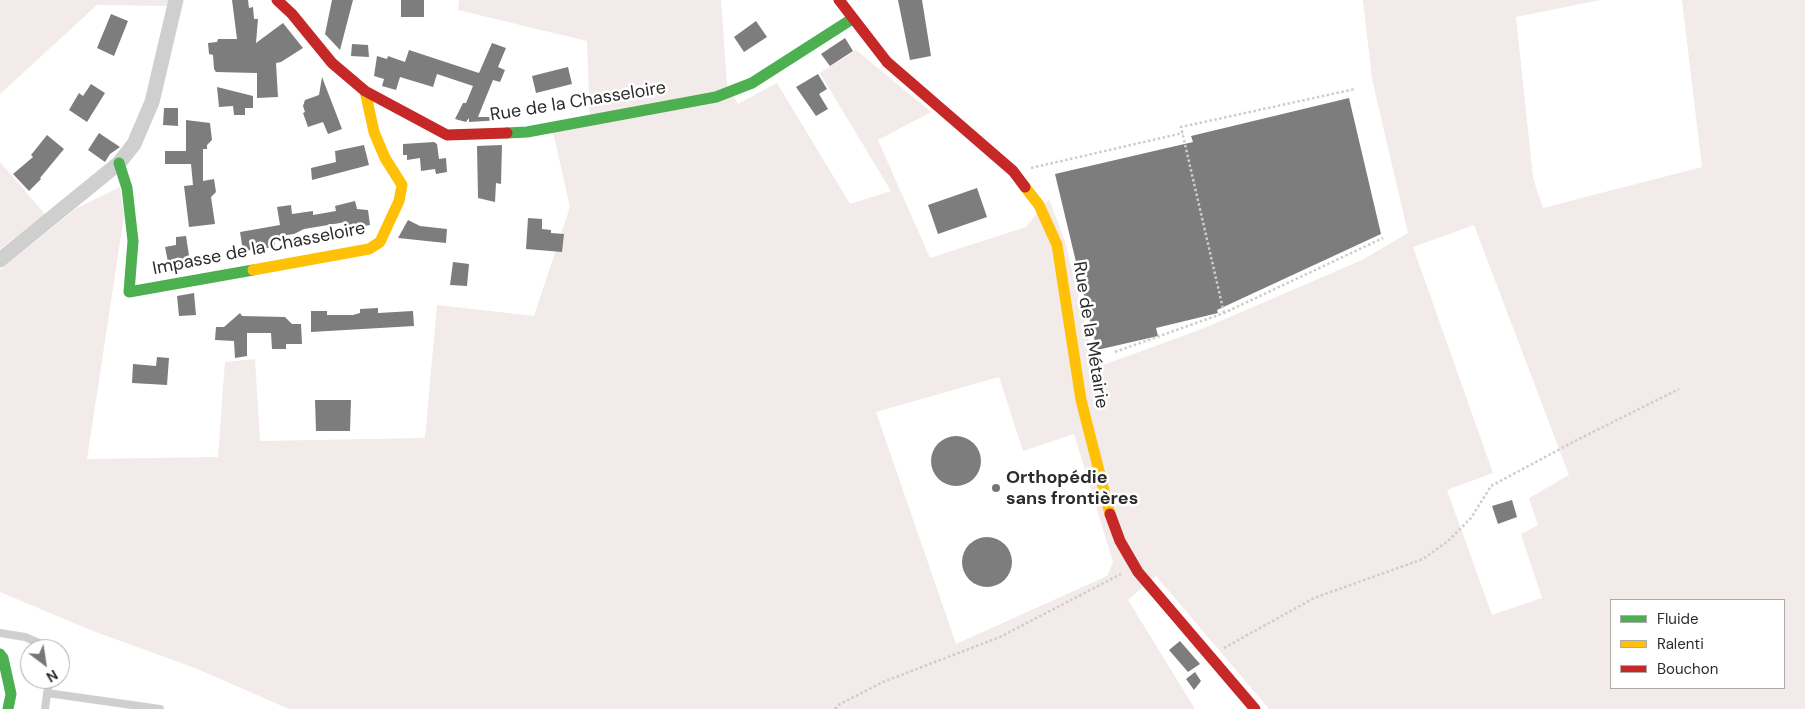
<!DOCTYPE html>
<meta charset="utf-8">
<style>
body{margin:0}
#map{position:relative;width:1805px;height:709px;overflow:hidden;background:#fff;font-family:"DM Sans",sans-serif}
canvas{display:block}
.legend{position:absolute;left:1610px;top:599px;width:175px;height:90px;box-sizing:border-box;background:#fff;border:1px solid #ababab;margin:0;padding:6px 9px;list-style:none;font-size:15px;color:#2c2c2c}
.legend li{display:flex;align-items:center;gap:10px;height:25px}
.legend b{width:25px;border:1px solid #ababab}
.north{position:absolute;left:20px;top:639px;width:50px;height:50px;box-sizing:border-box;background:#fff;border:1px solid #ababab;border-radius:50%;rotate:149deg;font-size:14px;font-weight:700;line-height:20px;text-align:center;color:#2c2c2c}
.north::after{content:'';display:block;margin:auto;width:18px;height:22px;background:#767676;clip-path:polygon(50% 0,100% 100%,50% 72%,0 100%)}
</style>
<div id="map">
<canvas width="1805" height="709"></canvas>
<ul class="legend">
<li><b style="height:6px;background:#4caf50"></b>Fluide</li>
<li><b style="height:6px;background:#ffc107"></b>Ralenti</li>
<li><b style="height:6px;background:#c62828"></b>Bouchon</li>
</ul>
<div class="north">N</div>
</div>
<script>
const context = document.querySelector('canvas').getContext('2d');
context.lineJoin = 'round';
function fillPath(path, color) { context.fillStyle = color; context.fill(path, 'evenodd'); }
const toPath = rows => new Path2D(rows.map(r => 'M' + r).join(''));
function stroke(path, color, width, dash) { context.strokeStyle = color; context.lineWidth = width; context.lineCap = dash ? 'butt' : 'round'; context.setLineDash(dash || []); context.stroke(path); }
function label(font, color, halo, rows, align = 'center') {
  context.font = font + ' "DM Sans",sans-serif'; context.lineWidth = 5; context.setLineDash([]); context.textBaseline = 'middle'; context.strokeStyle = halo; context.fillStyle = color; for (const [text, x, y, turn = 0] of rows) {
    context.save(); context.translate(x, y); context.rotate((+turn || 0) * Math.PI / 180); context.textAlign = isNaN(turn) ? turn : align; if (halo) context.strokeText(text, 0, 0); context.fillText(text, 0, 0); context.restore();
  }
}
const green = toPath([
 [0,0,170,0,168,6,97,5,0,94],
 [459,0,721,0,727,85,738,104,777,83,850,204,891,191,820,73,856,50,931,112,878,140,930,258,1026,227,1049,199,1066,244,1095,368,1202,329,1362,260,1408,233,1372,79,1363,0,1600,0,1516,17,1533,178,1543,208,1702,167,1682,0,1805,0,1805,709,1269,709,1156,576,1128,600,1195,709,289,709,195,668,93,631,0,592,0,270,77,208,120,187,124,216,87,459,218,457,225,362,255,359,260,441,425,438,437,305,534,316,570,207,553,132,590,125,587,41,458,10],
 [1474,225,1569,475,1529,498,1538,525,1521,534,1542,598,1492,615,1447,490,1493,473,1413,247],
 [999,377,1023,451,1074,434,1113,562,1107,576,956,644,876,412],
 [1611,600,1784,600,1784,688,1611,688],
 [0,162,45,214,0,249]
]);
const building = toPath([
 [232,0,248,0,249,8,253,7,254,19,258,19,256,43,283,23,303,48,281,62,276,63,278,97,257,98,257,73,216,72,214,69,213,55,209,54,208,43,217,42,218,39,237,39],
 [332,0,353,0,340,50,325,34],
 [401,0,424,0,424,17,401,17],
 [898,0,922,0,931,56,910,60],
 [111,14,128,21,114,56,97,48],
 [756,21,767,37,744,52,734,37],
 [845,38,853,51,830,66,821,54],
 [492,43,506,48,498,67,505,70,500,82,493,80,478,117,501,117,501,120,469,122,469,118,466,122,455,119,463,103,466,103,473,86,437,74,433,87,400,77,396,90,382,86,384,79,374,76,377,56,387,59,388,56,405,62,409,50,479,73],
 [352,44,368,45,369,57,351,56],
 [568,67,572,84,536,93,532,76],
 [818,74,827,89,819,94,828,109,816,116,796,87],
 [322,77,342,129,328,134,323,122,308,127,303,113,305,112,303,106,305,100,319,95],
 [91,84,105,93,87,122,69,110,79,93,83,96],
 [217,87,253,96,253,108,245,108,245,115,234,115,233,106,219,107],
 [1349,98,1381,234,1217,310,1218,313,1156,328,1158,336,1097,350,1055,174,1193,142,1191,136],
 [164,108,178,108,178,126,163,125],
 [186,120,210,123,212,140,207,145,207,149,203,149,203,181,214,179,216,192,211,197,215,224,189,227,184,186,193,185,191,164,165,164,165,151,186,151],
 [99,133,120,147,110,154,105,162,88,150],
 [47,135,64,149,40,178,41,179,29,191,13,174,33,157,31,155],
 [434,142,437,144,439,159,446,158,447,172,436,174,435,169,421,171,420,158,407,160,407,155,403,155,403,144],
 [364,145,369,165,312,180,311,168,336,162,335,151],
 [502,145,501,184,496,183,495,202,478,198,477,146],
 [977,188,987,217,938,234,928,205],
 [355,201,357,209,368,210,370,225,347,229,346,222,304,229,294,234,274,237,275,247,243,251,240,232,280,225,277,207,291,205,292,214,313,211,313,215,336,211,335,206],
 [528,218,542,219,542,229,551,230,551,233,564,234,562,252,526,249],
 [408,220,420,226,447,229,446,243,398,238],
 [186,236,190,262,183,263,184,270,170,272,165,247,176,245,176,237],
 [453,262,469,264,467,286,450,285],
 [194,293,196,315,179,316,177,296],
 [378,308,378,313,413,311,414,326,311,332,311,311,327,311,327,315,353,315,360,313,360,309],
 [240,313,242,316,285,317,292,324,301,324,302,344,286,344,286,349,272,349,271,333,247,333,247,356,235,358,234,341,215,340,216,327,224,327],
 [157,357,169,358,167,385,132,383,133,364,156,366],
 [315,400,351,400,350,431,316,431],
 '931 461a25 25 0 1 1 50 0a25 25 0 1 1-50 0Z',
 [1512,500,1517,517,1498,524,1492,506],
 '962 562a25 25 0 1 1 50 0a25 25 0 1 1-50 0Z',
 [1180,641,1200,664,1188,672,1169,650],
 [1195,672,1201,681,1194,690,1186,679]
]);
const path = toPath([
 [1031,168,1183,133],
 [1224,313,1181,127,1355,89],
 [1115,352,1224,313,1383,238],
 [1224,648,1314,598,1423,559,1448,541,1471,518,1491,486,1577,440,1679,389],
 [835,709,840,704,883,682,1000,637,1121,574]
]);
const lane = toPath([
 [0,633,25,637,44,645,47,649],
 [47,693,160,709],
 [45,709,49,679]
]);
const street = toPath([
 [0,260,119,163,134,144,152,102,176,0]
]);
const fast = toPath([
 [507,133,527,132,716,97,752,83,852,19],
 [119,163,127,188,133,241,129,292,253,270],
 [0,654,3,658,11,694,8,709]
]);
const slow = toPath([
 [1025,187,1039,205,1057,245,1081,400,1110,514],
 [253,270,369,249,380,242,399,201,402,185,385,158,374,132,365,91]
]);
const jam = toPath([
 [277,0,292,14,332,63,365,91,447,135,507,133],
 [839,0,887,62,1013,171,1025,187],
 [1110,514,1120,541,1138,572,1255,709]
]);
const markers = [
 [996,488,5,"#767676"]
];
const streetNames = [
 ["Rue de la Chasseloire",578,102,-9],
 ["Impasse de la Chasseloire",259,249,-11],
 ["Rue de la Métairie",1090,335,81]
];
const poiNames = [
 ["Orthopédie",1006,478],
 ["sans frontières",1006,499]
];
fillPath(green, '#f3eaea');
fillPath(building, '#7d7d7d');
stroke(path, '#cdcdcd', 2.5, [2.5, 2.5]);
stroke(lane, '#cfcfcf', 8);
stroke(street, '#cfcfcf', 15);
stroke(fast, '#4caf50', 11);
stroke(slow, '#ffc107', 11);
stroke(jam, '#c62828', 11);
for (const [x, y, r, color] of markers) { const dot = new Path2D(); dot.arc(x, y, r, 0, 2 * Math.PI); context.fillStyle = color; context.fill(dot); stroke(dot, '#fff', 2); }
label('18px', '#2c2c2c', '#fff', streetNames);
label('bold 18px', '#2c2c2c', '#fff', poiNames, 'left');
</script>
